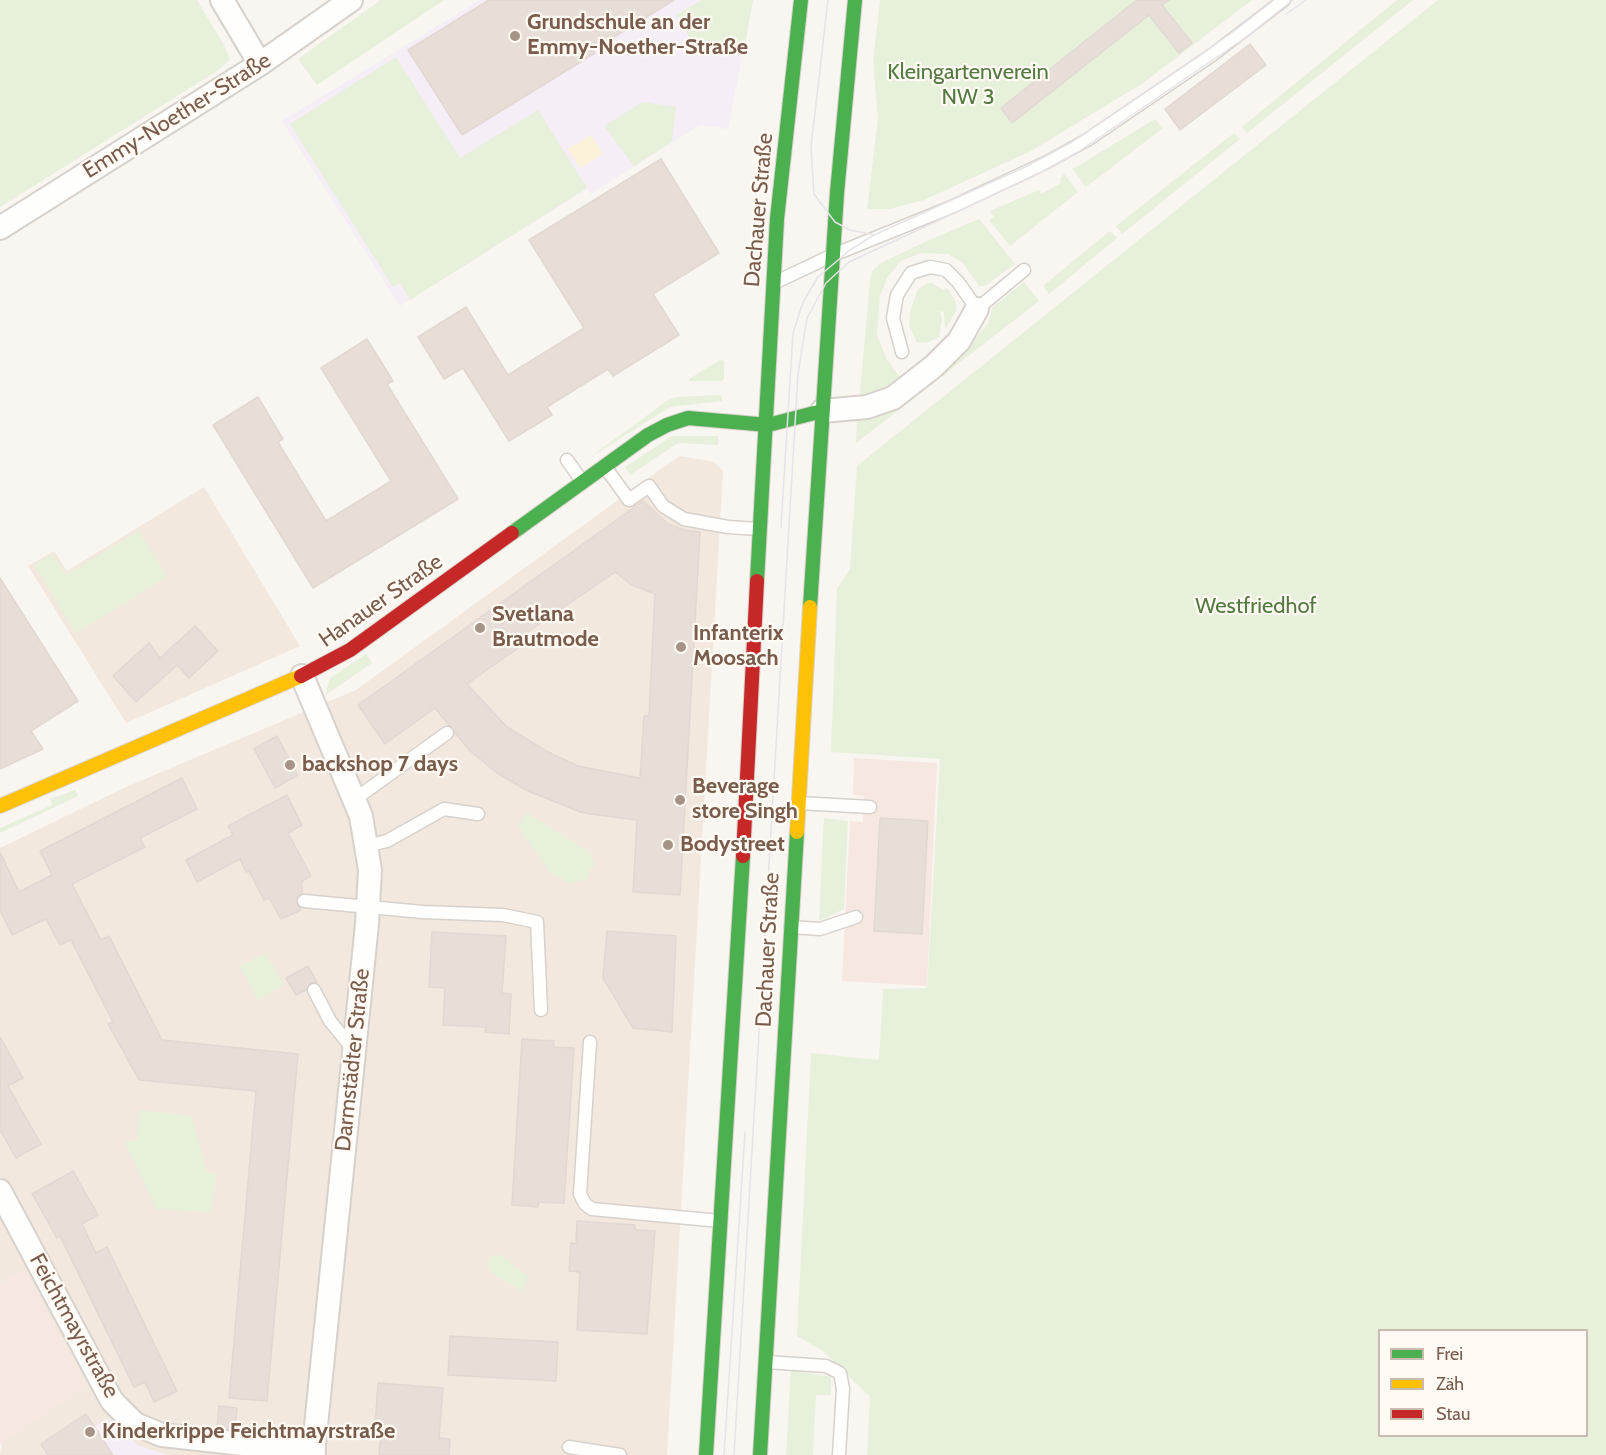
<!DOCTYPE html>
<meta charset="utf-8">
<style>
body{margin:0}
#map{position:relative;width:1606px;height:1455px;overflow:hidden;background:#f9f5f0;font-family:Cabin,sans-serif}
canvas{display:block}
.legend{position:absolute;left:1378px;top:1329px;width:210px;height:108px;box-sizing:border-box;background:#fffaf3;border:2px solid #cabbb1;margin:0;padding:8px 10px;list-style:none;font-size:18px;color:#7a5c4d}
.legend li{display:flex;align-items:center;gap:12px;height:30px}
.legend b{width:30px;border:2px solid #cabbb1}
</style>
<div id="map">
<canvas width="1606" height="1455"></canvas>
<ul class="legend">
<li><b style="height:8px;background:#4caf50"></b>Frei</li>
<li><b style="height:8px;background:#ffc107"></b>Zäh</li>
<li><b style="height:8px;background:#c62828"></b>Stau</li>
</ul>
</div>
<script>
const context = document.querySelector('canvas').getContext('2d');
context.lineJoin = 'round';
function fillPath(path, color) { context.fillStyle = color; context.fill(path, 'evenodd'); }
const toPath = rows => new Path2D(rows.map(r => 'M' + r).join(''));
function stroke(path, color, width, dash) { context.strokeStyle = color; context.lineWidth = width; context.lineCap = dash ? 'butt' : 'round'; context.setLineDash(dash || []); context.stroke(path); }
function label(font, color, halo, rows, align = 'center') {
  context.font = font + ' Cabin,sans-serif'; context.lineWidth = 4.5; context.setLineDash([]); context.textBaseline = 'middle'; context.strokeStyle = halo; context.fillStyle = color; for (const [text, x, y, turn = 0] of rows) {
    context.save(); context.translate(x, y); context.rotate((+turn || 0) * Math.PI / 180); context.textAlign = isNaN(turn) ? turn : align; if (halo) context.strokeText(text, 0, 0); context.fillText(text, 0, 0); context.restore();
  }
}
const residential = toPath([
 [679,456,714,462,723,471,667,1455,0,1455,25,1269,0,1284,0,848,126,787,356,690],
 [204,487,300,646,126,723,28,566,54,551,67,571]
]);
const commercial = toPath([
 [854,758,937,763,927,986,842,981,850,821,863,822,864,796,853,795],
 [25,1269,87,1386,0,1444,0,1284]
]);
const education = toPath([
 [480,0,753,0,728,129,700,125,591,194,587,189,400,306,282,121],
 [86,1414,95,1426,108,1418,117,1429,140,1446,169,1455,48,1455,41,1444]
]);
const green = toPath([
 [0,0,197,0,224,45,230,60,217,71,0,207],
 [381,0,444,0,317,85,298,59],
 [702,0,753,0,744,50,691,40,676,15],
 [880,0,1252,0,1143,83,1031,151,924,200,889,209,867,209,878,119,873,61],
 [1397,0,1413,0,1247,133,1242,127],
 [1438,0,1606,0,1606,1455,867,1455,870,1397,823,1351,797,1336,811,1053,879,1060,883,989,927,988,940,759,831,752,837,589,850,569,857,466],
 [1380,1330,1586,1330,1586,1436,1380,1436],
 [396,57,460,158,538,110,587,188,410,300,400,283,393,287,290,124],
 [643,102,676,107,672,142,634,166,604,126],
 [1155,119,1163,128,1086,187,1073,169],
 [1234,133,1240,139,1122,234,1116,226],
 [1064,174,1078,192,1010,246,989,220,994,217,990,211,1039,190,1041,194,1061,183,1060,179],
 [979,219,1015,264,985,286,979,286,963,263,948,254,921,253,901,261,887,278,880,296,877,335,887,360,900,377,875,393,860,394,870,280,873,270,881,263,927,241],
 [1110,231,1117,238,1049,294,1043,286],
 [930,282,943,290,947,288,955,300,957,310,945,329,944,312,940,311,942,320,939,337,929,342,917,343,909,325,910,312,918,289],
 [1024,282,1039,301,856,443,857,416,890,412,957,358,988,324,993,307],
 [720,360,724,361,724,379,721,381,689,381,689,379],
 [721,395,722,401,670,407,589,458,668,400,676,397],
 [672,436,718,436,718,445,678,443,630,475,625,467],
 [139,531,167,577,76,633,34,565,52,554,66,575],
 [366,654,372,663,325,695,330,678],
 [75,790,78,796,0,833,0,828,52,805,50,799],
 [527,813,589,852,594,864,586,880,569,883,549,872,518,826],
 [824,818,848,821,844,909,819,921],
 [265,953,284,985,258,1000,240,967],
 [139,1110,192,1116,207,1172,216,1173,212,1212,156,1209,124,1141,137,1141],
 [501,1255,528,1277,523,1292,492,1273,487,1265,491,1257],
 [791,1370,831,1377,831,1395,816,1395,813,1455,786,1455]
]);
const sand = toPath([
 [591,135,603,154,580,168,568,149]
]);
const building = toPath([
 [489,0,674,0,593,50,595,53,462,135,408,50,489,0],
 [1137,0,1169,0,1162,5,1192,43,1179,53,1149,15,1012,123,1001,108,1137,0],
 [1250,44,1266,65,1180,130,1165,109,1250,44],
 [661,159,719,253,653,294,679,335,613,376,608,369,547,407,552,415,509,441,463,368,444,379,418,337,466,307,508,375,584,328,529,240,661,159],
 [367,339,393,381,387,384,458,499,313,588,213,425,258,397,283,439,278,442,326,521,391,481,321,368,367,339],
 [643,501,668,524,684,530,700,532,680,895,633,892,637,820,583,813,528,791,497,773,469,750,435,708,385,744,358,705,643,501],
 [615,572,632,585,655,594,649,716,644,716,640,778,578,766,546,751,507,727,467,684,518,648,513,642,615,572],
 [0,578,78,701,31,731,43,749,0,769,0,578],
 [195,626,218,651,189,678,177,665,136,702,113,676,149,643,160,658,195,626],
 [277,736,298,775,275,788,254,749,277,736],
 [182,778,197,809,140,838,145,847,72,884,101,940,109,936,162,1040,298,1054,267,1401,229,1398,256,1091,139,1080,108,1024,113,1022,71,940,60,945,46,919,12,935,0,910,0,852,19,892,52,875,40,851,182,778],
 [287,795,302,825,288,833,311,876,302,881,302,893,296,900,301,910,281,919,269,898,264,900,249,871,246,872,240,859,197,882,186,860,233,835,228,826,287,795],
 [880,818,928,821,922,934,874,931,880,818],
 [607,931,676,936,672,1032,633,1028,603,978,607,931],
 [432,932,506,936,502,993,511,994,509,1034,485,1032,486,1027,443,1025,445,988,429,987,432,932],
 [308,966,317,982,310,983,306,990,296,995,286,978,308,966],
 [0,1037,23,1078,8,1086,41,1144,16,1158,0,1130,0,1037],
 [522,1039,554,1041,553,1047,574,1048,564,1203,539,1202,538,1207,512,1205,522,1039],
 [73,1171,98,1215,82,1224,96,1253,107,1247,177,1391,154,1402,145,1382,134,1387,60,1236,57,1238,32,1194,73,1171],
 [577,1221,635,1225,635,1230,655,1231,647,1334,577,1330,580,1272,569,1271,571,1243,576,1244,577,1221],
 [450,1336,558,1342,556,1381,448,1375,450,1336],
 [378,1383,443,1388,439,1438,450,1439,449,1455,379,1455,381,1428,375,1427,378,1383],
 [219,1406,237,1408,235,1429,217,1427,219,1406],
 [86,1414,113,1455,48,1455,41,1444,86,1414]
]);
const lane = toPath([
 [776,282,833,255,949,208,1047,162,1087,140,1212,55,1284,0],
 [902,352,893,318,897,295,911,273,930,267,946,270,958,282,977,309,1024,270],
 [567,460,582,481],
 [605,467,629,500,649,486,663,506,684,519,728,527,759,529],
 [355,799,447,733],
 [799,803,870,807],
 [366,846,387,841,444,809,478,814],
 [304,901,423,912,503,915,537,922,541,1010],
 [791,927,820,929,856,917],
 [314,990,330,1021,353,1049],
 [590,1042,580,1194,585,1204,592,1209,720,1221],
 [766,1362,826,1366,840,1373,843,1389,839,1455],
 [569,1447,620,1455]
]);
const street = toPath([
 [222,0,260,64],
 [0,228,260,64,351,0],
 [822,411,867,407,893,398,934,366,959,341,977,309],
 [302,676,361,816,370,870,367,924,313,1455],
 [0,1191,112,1401,135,1424,162,1435,314,1452]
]);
const fast = toPath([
 [512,533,648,435,667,425,688,418,768,425,822,411],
 [757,581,777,219,801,0],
 [810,607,837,193,855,0],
 [706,1455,743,856],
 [760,1455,797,832]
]);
const slow = toPath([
 [0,806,301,676],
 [797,832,810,607]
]);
const jam = toPath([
 [301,676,350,650,512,533],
 [743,856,757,581]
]);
const tram = toPath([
 [828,0,811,147,814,194,835,222,850,230,875,235],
 [1286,14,1306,0],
 [781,527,793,333,803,302,818,277,850,250,874,235,1025,167,1072,142,1230,34,1274,0],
 [724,1455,745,1132],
 [734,1455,798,374,807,318,826,283,849,262,1032,177,1078,152,1245,38,1293,0]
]);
const markers = [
 [515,36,6,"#a69286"],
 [480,628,6,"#a69286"],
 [681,647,6,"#a69286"],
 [290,765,6,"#a69286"],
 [680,800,6,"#a69286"],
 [668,845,6,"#a69286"],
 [90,1432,6,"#a69286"]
];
const poiNames = [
 ["Grundschule an der",527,23],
 ["Emmy-Noether-Straße",527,48],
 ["Svetlana",492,615],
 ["Brautmode",492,640],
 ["Infanterix",693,634],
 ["Moosach",693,659],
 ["backshop 7 days",302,765],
 ["Beverage",692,787],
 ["store Singh",692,812],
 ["Bodystreet",680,845],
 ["Kinderkrippe Feichtmayrstraße",102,1432]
];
const parkNames = [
 ["Kleingartenverein",968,73],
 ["NW 3",968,98],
 ["Westfriedhof",1256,607]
];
const streetNames = [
 ["Emmy-Noether-Straße",177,116,-32],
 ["Dachauer Straße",759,210,-85],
 ["Hanauer Straße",381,601,-35],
 ["Dachauer Straße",768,950,-87],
 ["Darmstädter Straße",353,1060,-84],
 ["Feichtmayrstraße",74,1326,61]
];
fillPath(residential, '#f2e8de');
fillPath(commercial, '#f6e8e1');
fillPath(education, '#f6eef6');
fillPath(green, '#e7f0db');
fillPath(sand, '#fbf2d9');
fillPath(building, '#e6ded7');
stroke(building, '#e2d8d2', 1.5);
stroke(lane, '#d7d1cb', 15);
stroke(street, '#d7d1cb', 26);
stroke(fast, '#d9d2cb', 16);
stroke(slow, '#d9d2cb', 16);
stroke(jam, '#d9d2cb', 16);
stroke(lane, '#fefefd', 12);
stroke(street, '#fefefd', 22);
stroke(fast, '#4caf50', 14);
stroke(slow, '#ffc107', 14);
stroke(jam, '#c62828', 14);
stroke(tram, '#e6e3e7', 1.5);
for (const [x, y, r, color] of markers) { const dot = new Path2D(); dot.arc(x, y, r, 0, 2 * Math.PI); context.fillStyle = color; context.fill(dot); stroke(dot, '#fffaf3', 2); }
label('bold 22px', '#7a5c4d', '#fffaf3', poiNames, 'left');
label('22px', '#537a41', '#fffaf3', parkNames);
label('22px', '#7a5c4d', '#fffaf3', streetNames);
</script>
